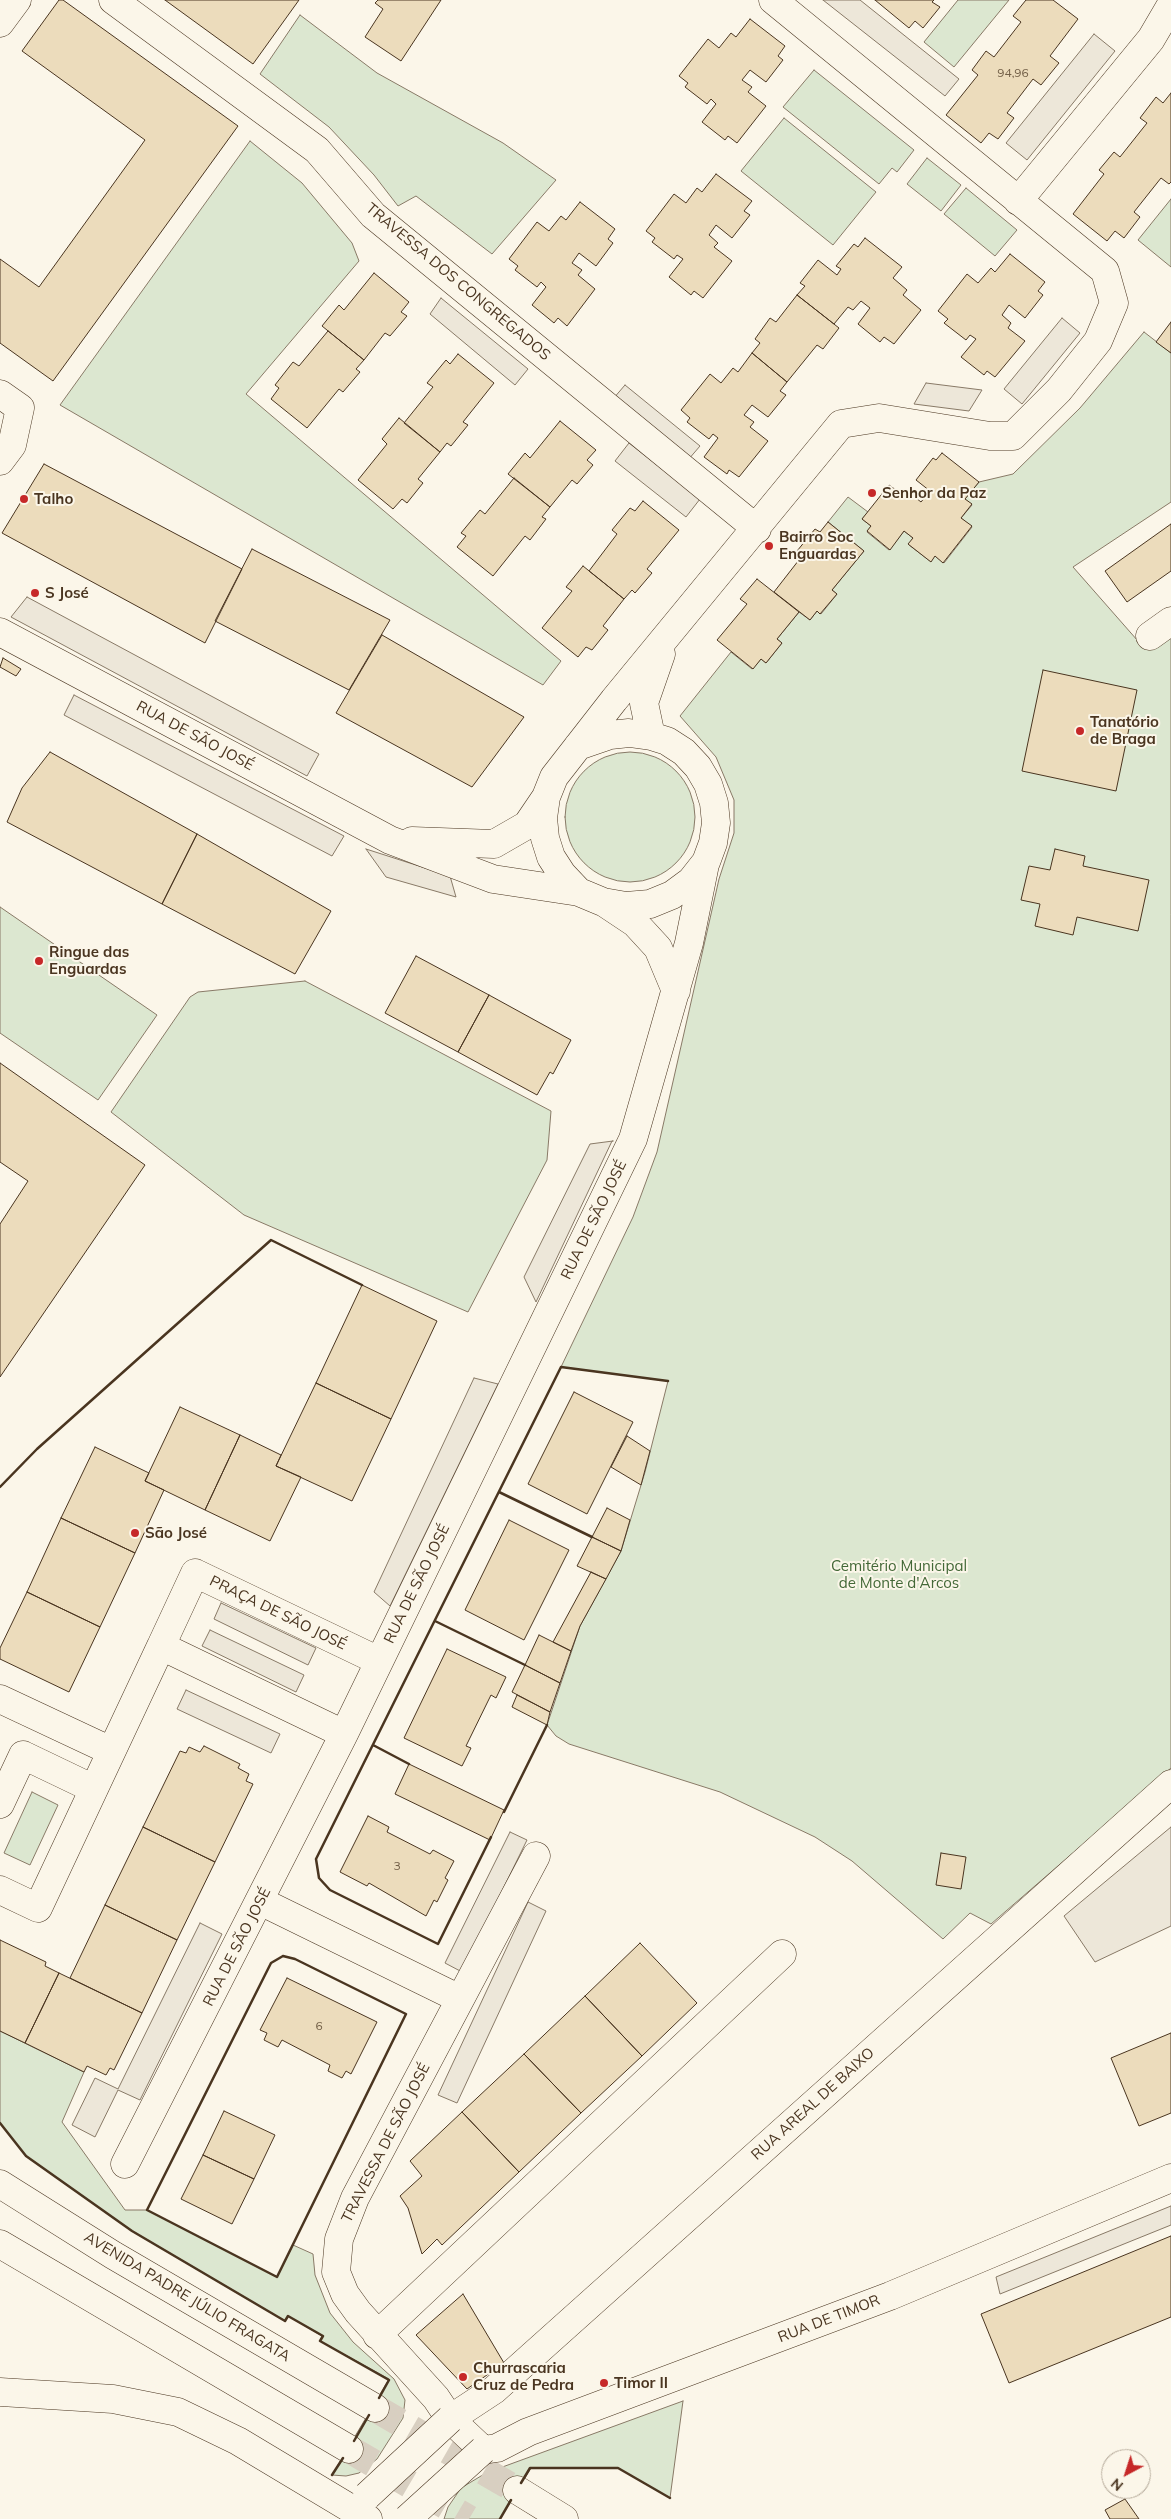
<!DOCTYPE html>
<meta charset="utf-8">
<style>
body{margin:0}
#map{position:relative;width:1171px;height:2519px;overflow:hidden;background:#fbf6e9;font-family:Mulish,sans-serif}
canvas{display:block}
.north{position:absolute;left:1101px;top:2449px;width:50px;height:50px;box-sizing:border-box;background:#fbf6e9;border:1px solid #b4a999;border-radius:50%;rotate:220deg;font-size:14px;font-weight:700;line-height:20px;text-align:center;color:#4a3520}
.north::after{content:'';display:block;margin:auto;width:18px;height:22px;background:#c62828;clip-path:polygon(50% 0,100% 100%,50% 72%,0 100%)}
</style>
<div id="map">
<canvas width="1171" height="2519"></canvas>
<div class="north">N</div>
</div>
<script>
const context = document.querySelector('canvas').getContext('2d');
context.lineJoin = 'round';
function fillPath(path, color) { context.fillStyle = color; context.fill(path, 'evenodd'); }
const toPath = rows => new Path2D(rows.map(r => 'M' + r).join(''));
function stroke(path, color, width, dash) { context.strokeStyle = color; context.lineWidth = width; context.lineCap = dash ? 'butt' : 'round'; context.setLineDash(dash || []); context.stroke(path); }
function label(font, color, halo, rows, align = 'center') {
  context.font = font + ' Mulish,sans-serif'; context.lineWidth = 4; context.setLineDash([]); context.textBaseline = 'middle'; context.strokeStyle = halo; context.fillStyle = color; for (const [text, x, y, turn = 0] of rows) {
    context.save(); context.translate(x, y); context.rotate((+turn || 0) * Math.PI / 180); context.textAlign = isNaN(turn) ? turn : align; if (halo) context.strokeText(text, 0, 0); context.fillText(text, 0, 0); context.restore();
  }
}
const green = toPath([
 [958,0,1009,0,954,67,924,42,958,0],
 [300,15,377,73,503,143,556,180,492,254,416,196,398,206,374,175,329,127,260,74,300,15],
 [814,70,914,150,897,172,892,168,879,184,783,107,814,70],
 [784,118,876,192,833,245,741,171,784,118],
 [250,141,302,183,352,243,359,261,246,394,561,661,543,685,60,405,250,141],
 [927,158,961,185,941,211,907,184,927,158],
 [966,188,1017,230,995,256,944,214,966,188],
 [1171,199,1171,267,1138,240,1171,199],
 [1144,332,1171,353,1171,502,1073,567,1145,649,1171,630,1171,1768,991,1924,970,1913,943,1939,852,1861,815,1837,720,1792,569,1744,556,1736,547,1725,580,1626,621,1551,645,1472,668,1381,561,1367,633,1217,657,1152,719,879,734,833,734,800,716,757,680,716,731,652,752,669,761,659,766,663,782,643,777,639,799,612,810,620,817,611,821,614,837,594,832,590,864,551,828,522,848,497,868,512,862,519,871,526,867,532,889,550,904,531,913,538,909,545,930,561,935,556,944,563,972,527,961,518,972,505,965,499,979,482,1013,474,1080,408,1144,332],
 '565 817a65 65 0 1 1 130 0a65 65 0 1 1-130 0Z',
 [0,907,157,1015,98,1100,0,1033,0,907],
 [305,981,551,1111,547,1160,468,1312,244,1215,111,1112,190,997,198,992,305,981],
 [32,1792,58,1805,30,1865,4,1853,32,1792],
 [0,2031,84,2072,62,2122,125,2210,147,2210,277,2277,293,2245,313,2254,315,2275,330,2313,353,2342,394,2379,405,2400,403,2418,377,2459,359,2473,346,2476,332,2475,389,2379,320,2341,322,2336,288,2316,285,2321,132,2231,26,2156,0,2123,0,2031],
 [683,2401,670,2498,618,2468,531,2468,500,2519,444,2519,448,2507,461,2488,486,2473,683,2401]
]);
const parking = toPath([
 [823,0,860,0,959,79,945,96,823,0],
 [1094,34,1115,51,1027,160,1006,143,1094,34],
 [441,298,528,369,515,385,430,314,441,298],
 [1062,318,1080,333,1022,404,1004,389,1062,318],
 [926,383,982,390,969,411,914,404,926,383],
 [625,385,700,446,688,460,613,399,625,385],
 [629,443,700,499,686,517,615,461,629,443],
 [27,597,319,754,307,776,11,617,27,597],
 [74,695,344,836,332,856,64,715,74,695],
 [366,849,450,876,456,897,386,877,366,849],
 [613,1141,612,1141,536,1302,524,1277,590,1144,613,1141],
 [474,1378,498,1384,390,1606,374,1592,474,1378],
 [221,1603,316,1648,308,1665,214,1619,221,1603],
 [210,1630,304,1675,296,1692,202,1646,210,1630],
 [186,1690,280,1734,271,1753,177,1709,186,1690],
 [1171,1827,1171,1926,1095,1962,1064,1916,1171,1827],
 [510,1832,527,1840,462,1972,445,1963,510,1832],
 [528,1902,546,1911,457,2103,438,2095,528,1902],
 [200,1923,222,1934,140,2100,118,2090,95,2137,72,2125,95,2078,118,2089,200,1923],
 [1171,2206,1171,2225,1000,2294,996,2277,1171,2206]
]);
const building = toPath([
 [59,0,63,0,238,126,53,381,0,343,0,259,39,287,145,140,22,51,59,0],
 [165,0,299,0,253,64,165,0],
 [378,0,441,0,401,61,365,37,383,9,375,3,378,0],
 [875,0,934,0,932,2,940,7,923,28,915,21,909,28,875,0],
 [1026,0,1053,0,1078,19,1050,56,1059,63,1041,85,1033,79,1007,113,1014,118,998,139,989,133,981,143,946,115,978,75,972,70,986,51,994,57,1021,22,1013,16,1026,0],
 [750,19,785,46,778,56,783,60,766,82,750,70,742,80,752,87,748,92,766,106,737,143,728,136,725,140,702,122,716,104,711,99,707,104,685,87,688,83,679,76,708,39,719,48,731,33,736,37,750,19],
 [1171,93,1171,182,1169,184,1161,178,1134,212,1140,217,1124,238,1115,231,1107,241,1073,214,1104,174,1099,170,1114,152,1120,157,1147,123,1140,118,1156,97,1163,103,1171,93],
 [716,174,752,201,744,211,750,215,732,238,716,225,709,235,718,243,714,247,732,261,703,298,694,291,691,295,669,277,683,259,677,255,674,259,652,242,655,238,646,231,674,194,686,203,697,188,702,192,716,174],
 [580,202,615,229,608,239,613,243,596,266,579,253,572,263,582,270,578,275,595,289,567,326,558,318,554,323,532,305,546,287,541,282,537,287,515,270,518,266,509,259,537,222,549,231,561,216,566,220,580,202],
 [865,238,902,267,893,278,907,290,903,295,921,310,894,344,884,337,880,342,858,324,870,308,861,301,853,310,848,307,834,324,797,295,805,286,800,283,818,260,837,275,841,269,836,266,854,244,858,247,865,238],
 [1010,254,1045,282,1038,291,1043,295,1025,318,1009,305,1002,315,1011,323,1008,328,1025,341,995,377,987,371,984,375,961,357,976,339,970,335,966,340,944,323,948,319,938,311,967,274,978,283,991,268,995,272,1010,254],
 [374,273,409,302,401,312,407,316,390,336,385,333,364,360,322,326,339,305,344,310,374,273],
 [797,295,839,328,823,349,817,345,787,382,752,353,760,343,755,339,770,318,776,322,797,295],
 [1171,322,1171,353,1156,342,1171,322],
 [328,331,364,360,356,369,360,372,343,392,339,389,307,428,271,399,279,388,275,385,293,362,299,366,328,331],
 [752,353,787,382,780,391,786,395,768,417,752,405,744,415,754,422,750,427,768,441,739,477,729,470,727,474,704,457,718,438,713,434,709,439,687,422,690,418,681,410,710,374,721,383,733,368,738,372,752,353],
 [458,354,494,383,463,422,468,425,451,446,447,443,440,452,404,423,433,387,427,383,446,360,450,364,458,354],
 [399,418,440,452,418,479,423,483,407,503,402,499,393,509,358,480,387,444,382,439,399,418],
 [560,421,596,450,587,460,593,465,577,484,572,480,550,507,508,474,525,453,530,458,560,421],
 [942,453,979,482,965,499,972,504,961,518,972,526,943,563,935,556,931,562,908,544,913,538,904,531,890,550,867,531,871,526,862,519,889,485,907,498,911,494,921,502,930,491,916,480,933,458,936,460,942,453],
 [44,464,242,569,205,643,2,533,44,464],
 [514,478,550,507,542,517,546,519,530,540,525,536,493,576,457,547,466,536,461,533,480,510,485,514,514,478],
 [643,501,679,530,647,569,652,573,635,593,632,590,624,599,589,571,617,534,612,530,630,508,635,511,643,501],
 [828,522,864,551,832,590,837,594,820,614,817,611,810,620,774,592,802,556,797,551,815,529,820,532,828,522],
 [1171,524,1171,571,1127,602,1105,571,1171,524],
 [252,549,390,620,349,690,215,621,252,549],
 [583,566,624,599,603,626,608,630,592,650,586,647,578,657,542,628,572,591,566,587,583,566],
 [757,579,799,612,777,639,782,643,766,663,761,659,753,669,717,640,747,604,740,599,757,579],
 [382,635,524,717,472,787,336,713,382,635],
 [3,658,21,669,16,676,0,667,3,658],
 [1043,670,1137,690,1116,791,1022,771,1043,670],
 [50,752,197,834,162,904,7,822,22,788,50,752],
 [197,834,331,911,295,974,162,904,197,834],
 [1055,849,1085,856,1083,866,1149,880,1138,931,1077,917,1073,935,1035,926,1040,904,1021,900,1029,866,1050,870,1055,849],
 [416,956,489,995,458,1052,385,1013,416,956],
 [489,995,571,1040,553,1074,550,1072,537,1095,458,1052,489,995],
 [0,1063,145,1165,0,1377,0,1224,28,1181,0,1162,0,1063],
 [362,1285,437,1321,391,1419,316,1383,362,1285],
 [316,1383,391,1419,352,1501,276,1466,316,1383],
 [574,1392,633,1422,587,1514,528,1484,574,1392],
 [180,1407,240,1435,205,1510,145,1481,180,1407],
 [240,1435,281,1455,276,1466,301,1477,270,1541,205,1510,240,1435],
 [627,1436,650,1451,641,1485,611,1467,627,1436],
 [95,1447,149,1473,145,1481,164,1490,135,1553,61,1518,95,1447],
 [607,1508,630,1520,621,1551,592,1537,607,1508],
 [61,1518,135,1553,100,1627,27,1592,61,1518],
 [509,1520,569,1550,524,1640,465,1610,509,1520],
 [592,1537,621,1551,606,1579,577,1566,592,1537],
 [591,1572,606,1579,580,1626,571,1651,553,1642,591,1572],
 [27,1592,100,1627,69,1692,0,1659,0,1648,27,1592],
 [539,1635,571,1651,560,1683,525,1665,539,1635],
 [447,1649,506,1677,496,1698,491,1695,466,1746,471,1748,462,1766,404,1738,447,1649],
 [525,1665,560,1683,550,1712,512,1692,525,1665],
 [517,1695,550,1712,547,1725,512,1707,517,1695],
 [204,1746,240,1764,238,1768,249,1774,246,1781,253,1784,215,1862,143,1827,180,1751,186,1753,189,1747,200,1752,204,1746],
 [409,1764,504,1810,490,1840,395,1794,409,1764],
 [368,1816,389,1827,387,1832,430,1854,433,1850,454,1861,445,1878,448,1880,437,1902,434,1900,426,1916,369,1883,367,1886,340,1872,368,1816],
 [143,1827,215,1862,177,1940,105,1905,143,1827],
 [941,1853,966,1857,961,1889,936,1885,941,1853],
 [105,1905,177,1940,142,2013,70,1978,105,1905],
 [0,1940,46,1962,45,1966,59,1973,25,2043,0,2031,0,1940],
 [640,1943,697,2003,642,2056,585,1996,640,1943],
 [59,1973,142,2013,114,2070,110,2068,106,2075,87,2066,84,2072,25,2043,59,1973],
 [287,1978,377,2022,351,2074,346,2071,342,2078,328,2071,330,2065,282,2040,278,2047,264,2040,267,2033,260,2030,287,1978],
 [585,1996,642,2056,581,2113,524,2054,585,1996],
 [1171,2033,1171,2113,1139,2126,1111,2058,1171,2033],
 [524,2054,581,2113,519,2172,462,2112,524,2054],
 [224,2111,275,2135,254,2179,203,2155,224,2111],
 [462,2112,519,2172,442,2245,437,2239,422,2254,408,2208,400,2196,422,2176,410,2161,462,2112],
 [203,2155,254,2179,232,2224,181,2199,203,2155],
 [1171,2236,1171,2317,1009,2383,981,2314,1171,2236],
 [463,2294,504,2363,467,2389,416,2335,463,2294],
 [1125,2499,1139,2519,1110,2519,1105,2510,1125,2499]
]);
const highwayTunnel = toPath([
 [375,2408,517,2490],
 [349,2449,469,2519]
]);
const minor = toPath([
 [113,0,317,150,373,215,757,529],
 [0,23,17,0],
 [1018,201,1151,39,1171,5],
 [0,394,20,408,12,445,0,461],
 [0,632,390,840,493,879,579,892],
 [1150,636,1171,621],
 [651,736,644,703,661,654],
 [578,746,610,735,629,733,651,736,667,741,684,752,698,767,708,784,714,803,716,823,713,843,706,862,691,881,672,895,650,904,626,906,603,902,579,892,562,874,551,857,545,838,543,818,546,797,554,777,614,700,841,424,879,418,990,436,1013,436,1059,390,1098,341,1114,303,1105,271,773,0],
 [412,841,494,844,527,825,546,797],
 [605,903,635,923,658,948,676,991],
 [0,1699,111,1751],
 [344,1734,161,1646,195,1573,379,1661],
 [0,1804,23,1755,94,1789],
 [536,1856,355,2198,339,2239,336,2272,345,2294,358,2312,436,2398,450,2419,483,2450,497,2448,528,2432,890,2296,1171,2178],
 [0,1890,38,1908,161,1646],
 [260,1901,460,1999],
 [125,2164,344,1734,633,1139,689,943,705,864],
 [377,2335,782,1954],
 [0,2392,113,2399,178,2412,238,2441,368,2519],
 [450,2419,494,2390,1171,1784]
]);
const highway = toPath([
 [0,2184,113,2255,375,2408],
 [0,2244,349,2449],
 [517,2490,564,2519]
]);
const minorBridge = toPath([
 [367,2496,450,2419],
 [407,2519,483,2450]
]);
const wall = toPath([
 [0,1487,37,1449,271,1240,362,1285],
 [499,1492,592,1537],
 [435,1621,525,1665],
 [373,1745,409,1764],
 [504,1812,547,1725],
 [491,1837,438,1944,330,1890,319,1878,316,1859,561,1367,668,1381],
 [283,1956,295,1959,406,2014,277,2277,147,2210,271,1963,283,1956],
 [0,2123,26,2156,132,2231,285,2321,288,2316,323,2336,320,2341,389,2380,379,2398],
 [354,2441,369,2415],
 [332,2475,343,2458],
 [521,2483,530,2468,618,2468,670,2498],
 [500,2519,511,2500]
]);
const markers = [
 [872,493,5,"#c62828"],
 [24,499,5,"#c62828"],
 [769,546,5,"#c62828"],
 [35,593,5,"#c62828"],
 [1080,731,5,"#c62828"],
 [39,961,5,"#c62828"],
 [135,1533,5,"#c62828"],
 [463,2377,5,"#c62828"],
 [604,2383,5,"#c62828"]
];
const numberNames = [
 ["94,96",1013,73],
 ["3",397,1866],
 ["6",319,2026]
];
const streetNames = [
 ["TRAVESSA DOS CONGREGADOS",458,282,40],
 ["RUA DE SÃO JOSÉ",195,736,28],
 ["RUA DE SÃO JOSÉ",594,1220,-64],
 ["RUA DE SÃO JOSÉ",417,1584,-64],
 ["PRAÇA DE SÃO JOSÉ",278,1613,26],
 ["RUA DE SÃO JOSÉ",237,1947,-63],
 ["RUA AREAL DE BAIXO",813,2104,-42],
 ["TRAVESSA DE SÃO JOSÉ",386,2143,-63],
 ["AVENIDA PADRE JÚLIO FRAGATA",187,2297,31],
 ["RUA DE TIMOR",829,2319,-21]
];
const poiNames = [
 ["Senhor da Paz",882,493],
 ["Talho",34,499],
 ["Bairro Soc",779,537],
 ["Enguardas",779,554],
 ["S José",45,593],
 ["Tanatório",1090,722],
 ["de Braga",1090,739],
 ["Ringue das",49,952],
 ["Enguardas",49,969],
 ["São José",145,1533],
 ["Churrascaria",473,2368],
 ["Cruz de Pedra",473,2385],
 ["Timor II",614,2383]
];
const parkNames = [
 ["Cemitério Municipal",899,1566],
 ["de Monte d'Arcos",899,1583]
];
fillPath(green, '#dce7d0');
stroke(green, '#887966', 1);
fillPath(parking, '#ede7d9');
stroke(parking, '#887966', 1);
fillPath(building, '#ecdcbc');
stroke(building, '#4a3520', 1);
stroke(highwayTunnel, '#d8cfc1', 28, [28, 14]);
stroke(minor, '#4a3520', 29);
stroke(highway, '#4a3520', 29);
stroke(minor, '#fbf6e9', 28);
stroke(highway, '#fbf6e9', 28);
stroke(minorBridge, '#4a3520', 29, []);
stroke(minorBridge, '#fbf6e9', 28);
stroke(wall, '#4a3520', 2.5);
for (const [x, y, r, color] of markers) { const dot = new Path2D(); dot.arc(x, y, r, 0, 2 * Math.PI); context.fillStyle = color; context.fill(dot); stroke(dot, '#fbf6e9', 2); }
label('12px', '#725f47', null, numberNames);
label('15px', '#4a3520', '#fbf6e9', streetNames);
label('bold 15px', '#4a3520', '#fbf6e9', poiNames, 'left');
label('15px', '#436837', '#fbf6e9', parkNames);
</script>
